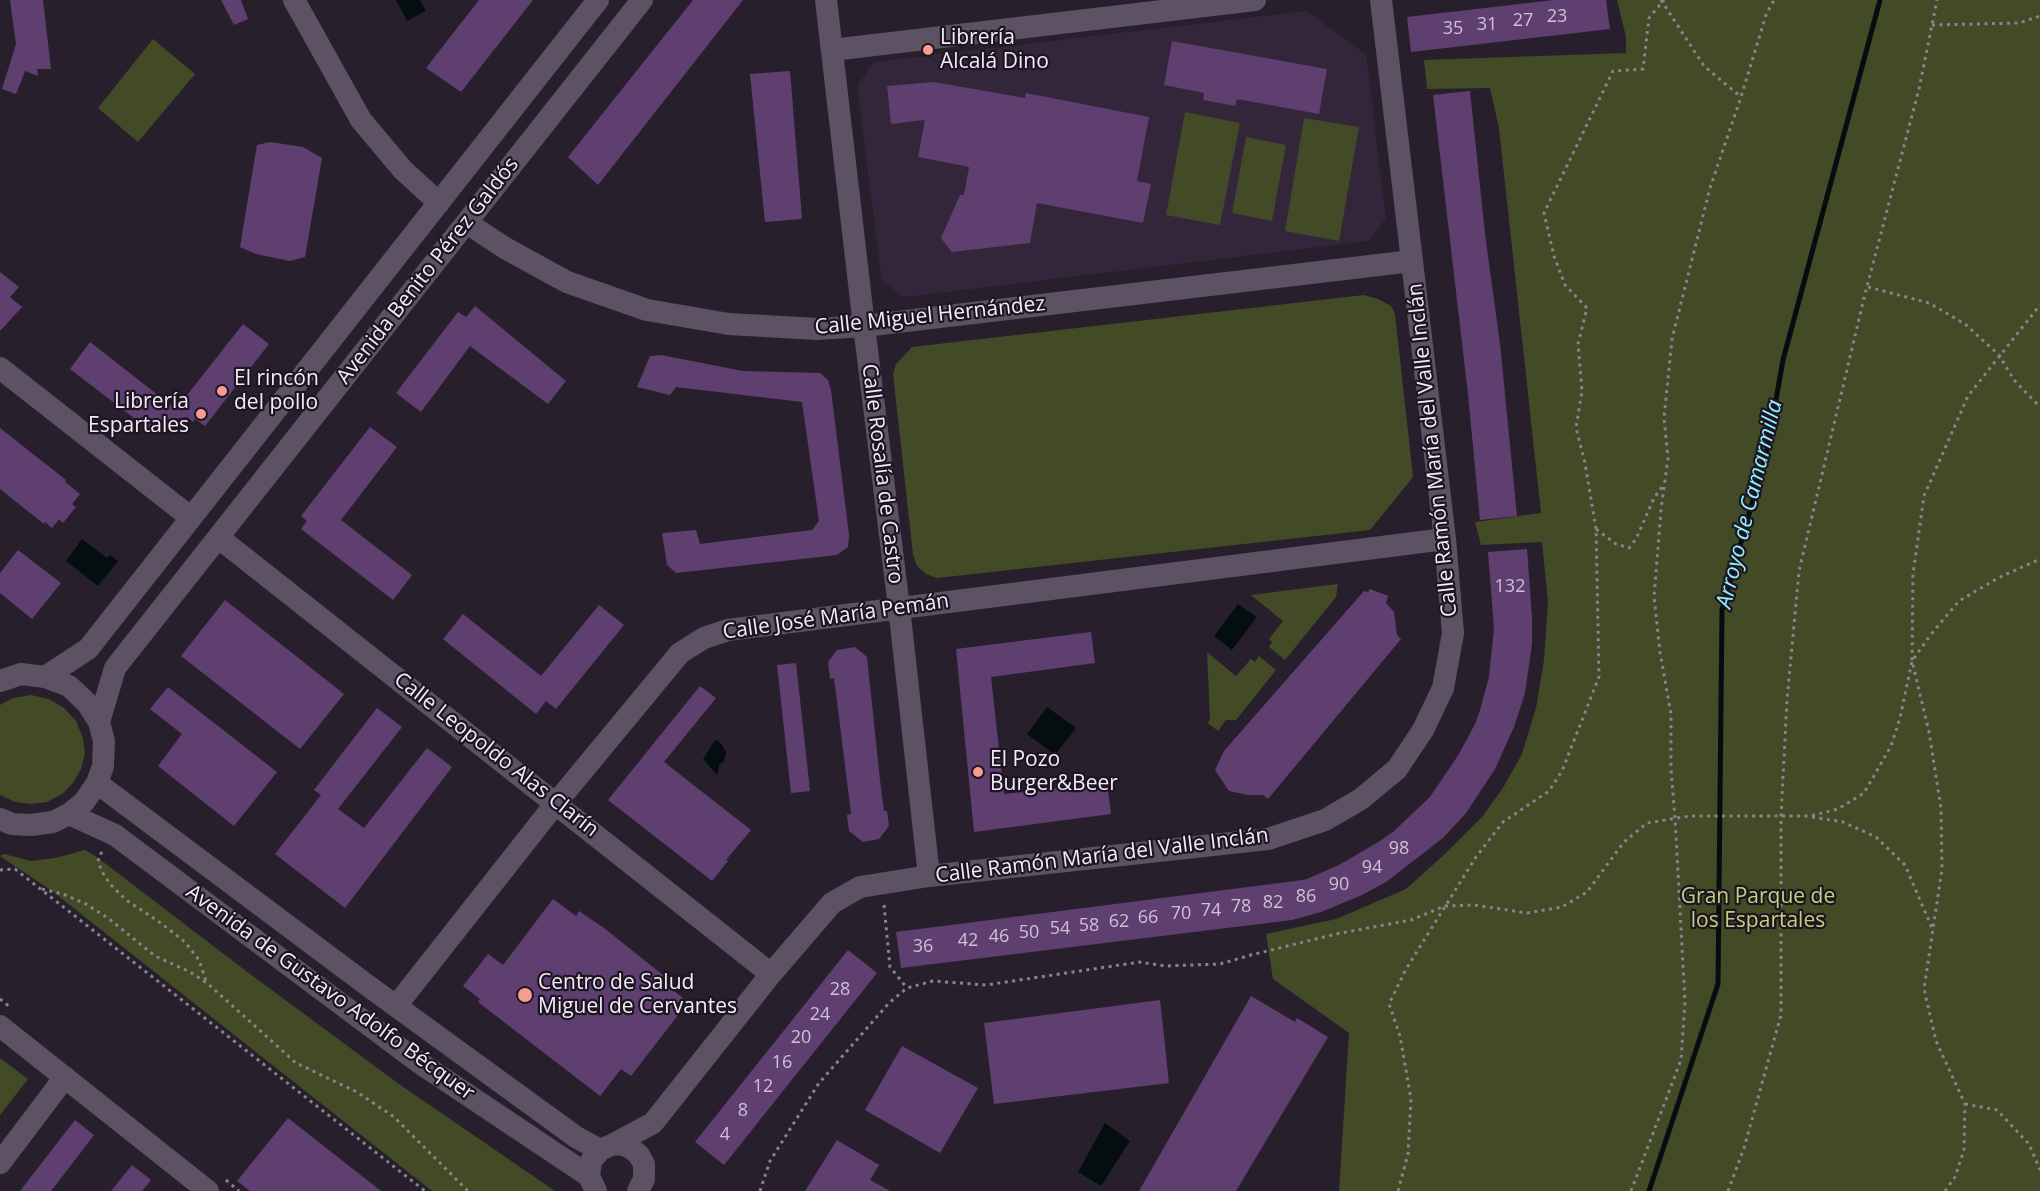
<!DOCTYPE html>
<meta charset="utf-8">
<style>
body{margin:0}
canvas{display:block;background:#281f2d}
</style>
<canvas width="2040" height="1191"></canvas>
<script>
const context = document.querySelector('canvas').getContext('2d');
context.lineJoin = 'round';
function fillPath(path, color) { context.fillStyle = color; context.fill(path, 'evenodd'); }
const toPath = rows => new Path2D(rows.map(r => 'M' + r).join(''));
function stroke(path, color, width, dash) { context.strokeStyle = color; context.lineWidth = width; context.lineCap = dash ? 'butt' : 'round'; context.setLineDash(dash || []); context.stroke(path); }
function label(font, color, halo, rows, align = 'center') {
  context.font = font + ' "Open Sans",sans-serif'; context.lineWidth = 4.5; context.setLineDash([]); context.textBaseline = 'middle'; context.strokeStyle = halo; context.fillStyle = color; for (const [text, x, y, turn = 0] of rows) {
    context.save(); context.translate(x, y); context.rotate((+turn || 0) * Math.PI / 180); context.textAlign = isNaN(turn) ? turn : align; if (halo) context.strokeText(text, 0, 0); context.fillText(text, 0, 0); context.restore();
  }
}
const built = toPath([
 [1306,11,1366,54,1386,218,1368,241,904,297,882,280,857,86,874,62]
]);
const green = toPath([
 [1617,0,2040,0,2040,1191,1339,1191,1349,1033,1273,979,1266,934,1336,919,1406,889,1445,854,1483,816,1504,786,1522,754,1536,708,1544,660,1548,602,1542,542,1481,545,1475,522,1541,513,1499,128,1490,88,1427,89,1424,60,1626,53,1626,37],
 [153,39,195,74,138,142,98,108],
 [1185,112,1240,123,1220,225,1166,215],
 [1304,118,1359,127,1339,241,1285,231],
 [1246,137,1286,145,1272,221,1232,213],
 [1364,295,1378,299,1391,306,1395,314,1413,477,1370,530,937,578,926,574,917,566,913,555,893,374,896,364,912,347],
 [1338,584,1336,597,1285,660,1269,647,1272,642,1269,639,1283,621,1251,595],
 [1207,652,1236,676,1251,659,1255,662,1259,656,1276,670,1236,720,1226,720,1218,731,1208,723,1210,719],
 [31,695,49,699,64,708,76,721,83,738,85,753,81,769,73,783,62,794,47,802,31,804,15,802,0,795,0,705,13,698],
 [85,850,98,858,246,971,399,1084,555,1191,432,1191,52,891,0,856,4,854,31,861,55,858],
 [0,1058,28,1079,0,1115]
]);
const water = toPath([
 [396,0,420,0,426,11,407,21],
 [82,539,107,558,110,555,118,561,98,586,66,561],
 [1238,604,1257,617,1232,650,1214,636],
 [1047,707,1076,728,1055,755,1027,734],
 [715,740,720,742,726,752,724,761,719,765,718,773,716,774,703,759],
 [1105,1123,1130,1141,1101,1186,1078,1172]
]);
const stream = toPath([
 [1649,1191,1718,984,1722,610,1767,450,1783,360,1880,0]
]);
const building = toPath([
 [10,0,43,0,51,69,37,69,38,76,25,71,16,94,2,89,16,44],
 [221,0,241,0,248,19,234,25],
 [479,0,533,0,461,92,426,68],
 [693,0,743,0,598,185,568,157],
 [1554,0,1606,0,1610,29,1411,52,1407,17],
 [1172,41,1327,69,1319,114,1237,99,1235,106,1203,100,1204,93,1164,85],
 [790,71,802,219,765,222,750,74],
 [934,82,1025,98,1026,93,1149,117,1137,181,1151,184,1143,223,1037,203,1030,243,952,252,941,238,960,195,964,195,969,167,918,157,925,120,891,124,887,86],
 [1470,91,1485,234,1500,344,1517,516,1480,520,1468,394,1433,95],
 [270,142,303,147,322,158,305,257,290,261,256,254,240,247,257,145],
 [0,272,19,287,10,297,22,307,0,331],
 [475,306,566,381,548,404,470,346,421,412,396,393,458,312,466,317],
 [243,324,269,344,205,426,195,419,193,422,187,417,166,420,163,424,160,422,152,432,70,369,90,342,172,406,176,401,180,404],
 [661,355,743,371,820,373,828,380,831,390,849,535,848,547,837,555,676,573,667,565,662,533,696,530,700,544,812,530,819,521,802,402,676,387,670,395,637,387,650,356],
 [370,427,397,447,341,520,412,575,393,600,301,529,307,521,301,516],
 [0,428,66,480,65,482,80,494,72,504,76,507,63,523,59,519,52,528,45,522,44,524,0,489],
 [1527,549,1532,618,1532,644,1525,693,1514,727,1495,769,1466,813,1443,838,1386,882,1362,895,1321,912,1292,920,901,968,896,932,1295,881,1307,879,1339,865,1380,841,1394,831,1430,797,1459,754,1475,724,1480,710,1489,677,1494,628,1488,552],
 [18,550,61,583,32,619,0,593,0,573],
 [1370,589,1388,596,1386,603,1394,612,1397,635,1401,639,1268,799,1263,795,1248,795,1229,791,1215,770,1224,751,1364,591,1368,592],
 [225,600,344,694,300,749,181,656],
 [599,605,624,625,556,709,546,701,536,714,443,639,463,614,541,676],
 [1091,632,1095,663,991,677,1004,794,1107,783,1111,814,974,832,956,649],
 [855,647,867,657,880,780,884,811,887,811,889,826,879,839,863,842,849,831,847,815,851,814,836,693,834,678,830,679,828,662,837,650],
 [796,663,810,791,791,793,777,665],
 [700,686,716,698,664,762,751,830,726,860,728,861,712,881,608,800],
 [168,687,277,772,234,826,158,766,182,734,150,709],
 [377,708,402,727,338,809,364,828,427,748,452,767,345,908,275,854,321,795,314,790],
 [553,899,576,916,579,911,604,928,668,979,665,984,688,1002,631,1076,621,1069,600,1096,478,1002,480,999,463,986,488,954,503,965],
 [848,950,877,973,724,1165,695,1142],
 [1251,996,1295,1022,1297,1018,1328,1037,1236,1191,1139,1191],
 [1160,1000,1169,1083,994,1104,984,1023],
 [902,1046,978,1088,940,1153,865,1110],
 [288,1118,381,1191,250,1191,237,1181],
 [75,1120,94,1135,78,1156,51,1191,20,1191],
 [837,1140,879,1165,870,1180,890,1191,805,1191],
 [132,1165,151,1180,142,1191,111,1191]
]);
const path = toPath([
 [1661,0,1704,66,1741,97],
 [1932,25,2019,23,2040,16],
 [1868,287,1929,303,1965,324,1999,355,2014,380,2040,407],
 [1596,529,1585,463,1576,428,1582,391,1578,344,1587,308,1565,285,1554,256,1544,213,1613,71,1643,69,1649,18,1664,0],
 [1812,817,1843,822,1876,837,1905,865,1932,928],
 [102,852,98,858,101,870,110,884,126,900,158,921,185,942,199,960,206,981],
 [0,870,15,869,425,1191],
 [42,889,63,894,86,904,108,918,155,956,190,972,207,983,296,1063,357,1092,394,1117,468,1191],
 [884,905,890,967,907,988],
 [0,999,10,1007],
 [1965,1104,1997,1110,2029,1144,2040,1170],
 [226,1180,239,1191],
 [760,1191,770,1161,819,1083,889,1003,907,988,933,981,986,985,1140,962,1165,966,1220,964,1251,955,1336,934,1411,920,1445,906,1474,905,1527,913,1562,907,1587,892,1624,842,1647,823,1690,816,1810,816,1838,809,1864,793,1891,746,1900,718,1912,661,1932,633,1959,601,1998,578,2040,559],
 [1398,1191,1408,1154,1411,1099,1400,1036,1389,1004,1406,969,1476,857,1503,822,1549,791,1562,771,1599,677,1596,529,1616,544,1629,548,1636,539,1654,498,1664,484],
 [1631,1191,1681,1060,1685,1002,1675,818,1671,770,1671,714,1660,652,1654,597,1661,510,1668,458,1664,418,1672,339,1710,188,1741,97,1766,15,1774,0],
 [1728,1191,1744,1148,1781,1015,1781,816,1787,700,1799,571,1865,294,1919,89,1937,0],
 [1945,1191,1955,1177,1964,1150,1965,1104,1936,1041,1924,989,1942,869,1941,808,1929,732,1912,661,1913,574,1924,496,1968,396,2040,305]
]);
const minor = toPath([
 [294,0,361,120,403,170,439,203],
 [826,0,864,326,899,607,929,876],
 [832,50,1255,0],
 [467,223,505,248,567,282,647,310,729,324,817,329,864,326,1412,261],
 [0,368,190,517],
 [219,538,771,974],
 [45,677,88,649,598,0],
 [0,681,21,674,45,677,69,686,87,703,99,722,104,741,103,766,97,783,84,802,69,814,53,822,31,825,12,824,0,819],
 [99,722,115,668,642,0],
 [97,783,367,985,576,1137,600,1150],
 [69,814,115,835,417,1061,589,1176],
 [396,1006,556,803,680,653,704,638,728,630,1445,539],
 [0,1026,208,1191],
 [614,1144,653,1123,771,974,832,903,860,887,929,876,1268,839,1325,820,1361,799,1397,769,1423,730,1443,688,1453,633,1445,539,1381,0],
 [0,1163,65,1077],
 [596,1191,589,1176,591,1161,600,1150,614,1144,624,1145,632,1149,639,1155,644,1164,644,1179,638,1191]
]);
const markers = [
 [928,50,6,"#f59d90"],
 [222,391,6,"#f59d90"],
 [201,414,6,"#f59d90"],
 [978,772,6,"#f59d90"],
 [525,995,8,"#f59d90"]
];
const numberNames = [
 ["23",1557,17],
 ["27",1523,21],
 ["31",1487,25],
 ["35",1453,29],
 ["132",1510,587],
 ["98",1399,849],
 ["94",1372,868],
 ["90",1339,885],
 ["86",1306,897],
 ["82",1273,903],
 ["78",1241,907],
 ["74",1211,911],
 ["70",1181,914],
 ["66",1148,918],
 ["62",1119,922],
 ["58",1089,926],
 ["54",1060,929],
 ["50",1029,933],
 ["46",999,937],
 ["42",968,941],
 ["36",923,947],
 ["28",840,990],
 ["24",820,1015],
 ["20",801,1038],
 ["16",782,1063],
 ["12",763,1087],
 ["8",743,1111],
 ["4",725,1135]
];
const poiNames = [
 ["Librería",940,38],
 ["Alcalá Dino",940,62],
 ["El rincón",234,379],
 ["del pollo",234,403],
 ["Librería",189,402,"right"],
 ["Espartales",189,426,"right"],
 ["El Pozo",990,760],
 ["Burger&Beer",990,784],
 ["Centro de Salud",538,983],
 ["Miguel de Cervantes",538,1007]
];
const streetNames = [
 ["Avenida Benito Pérez Galdós",428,271,-52],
 ["Calle Miguel Hernández",930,316,-6],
 ["Calle Ramón María del Valle Inclán",1433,450,-96],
 ["Calle Rosalía de Castro",882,474,83],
 ["Calle José María Pemán",836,617,-8],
 ["Calle Leopoldo Alas Clarín",496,755,38],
 ["Calle Ramón María del Valle Inclán",1102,856,-7],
 ["Avenida de Gustavo Adolfo Bécquer",330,993,36]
];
const parkNames = [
 ["Gran Parque de",1758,897],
 ["los Espartales",1758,921]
];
const waterNames = [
 ["Arroyo de Camarmilla",1750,504,-76]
];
fillPath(built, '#33263a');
fillPath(green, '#424a26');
fillPath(water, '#040e0f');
stroke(stream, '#040e0f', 5);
fillPath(building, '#5e3f70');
stroke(path, '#8a828e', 3, [3, 4.5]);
stroke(minor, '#5d5263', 22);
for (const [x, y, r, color] of markers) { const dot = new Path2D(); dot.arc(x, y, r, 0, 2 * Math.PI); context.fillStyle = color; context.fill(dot); stroke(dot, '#1e1523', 2); }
label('18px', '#cec1d5', null, numberNames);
label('21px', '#f3ecf7', '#1e1523', poiNames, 'left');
label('21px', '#f3ecf7', '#1e1523', streetNames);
label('21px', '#c0d278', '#1e1523', parkNames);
label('italic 22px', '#90f2fd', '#1e1523', waterNames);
</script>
